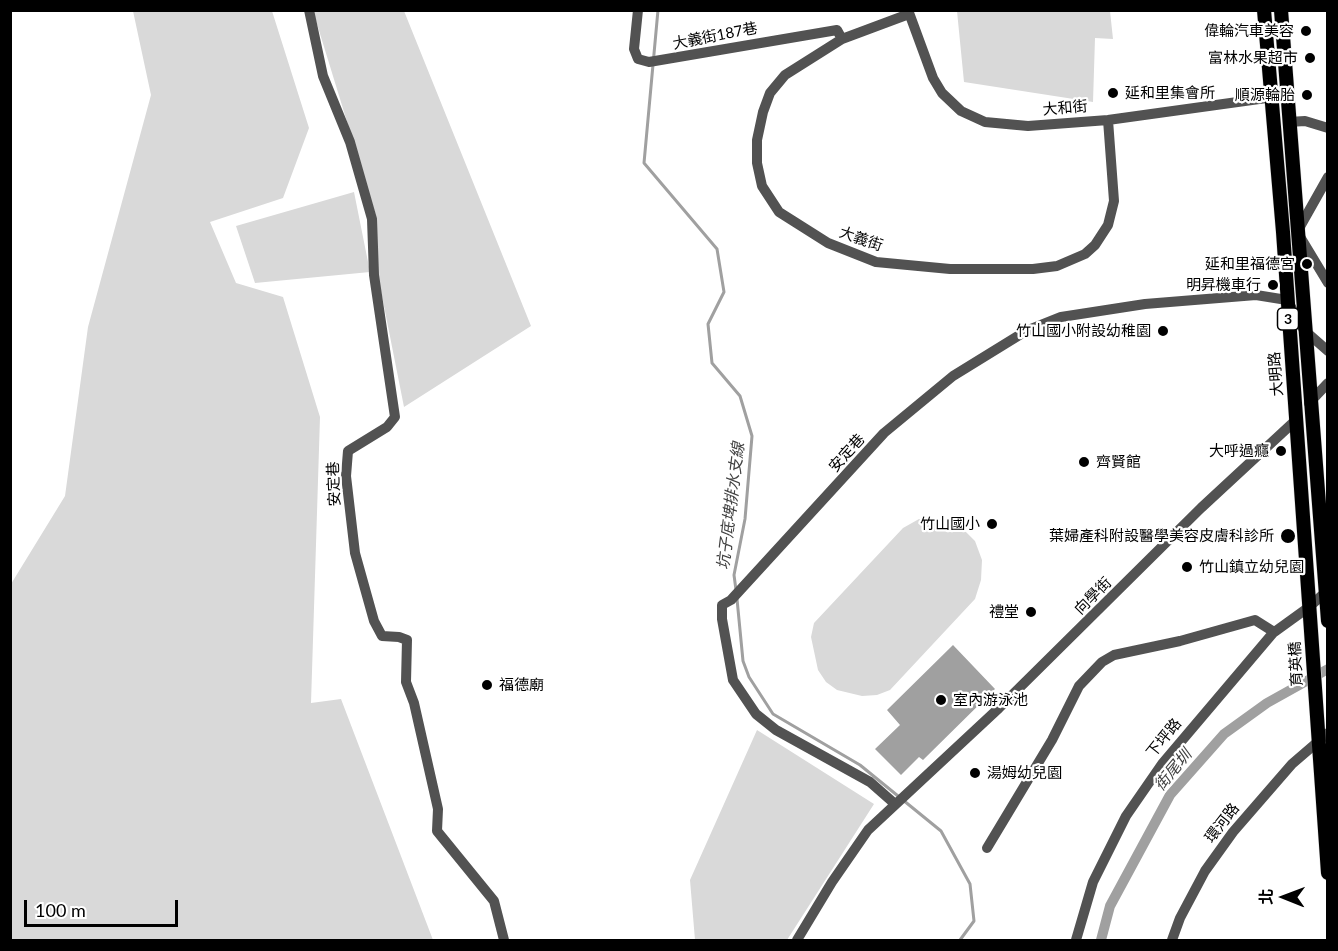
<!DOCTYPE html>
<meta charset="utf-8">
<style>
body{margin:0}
#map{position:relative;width:1338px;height:951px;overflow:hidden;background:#fff;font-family:Lato,"Noto Sans TC",sans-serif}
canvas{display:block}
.frame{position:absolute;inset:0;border:12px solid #000;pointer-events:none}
.north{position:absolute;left:1254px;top:867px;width:60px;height:60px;-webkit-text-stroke:4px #fff;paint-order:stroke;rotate:271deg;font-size:16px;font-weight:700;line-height:24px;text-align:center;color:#000}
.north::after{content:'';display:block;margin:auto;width:21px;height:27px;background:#000;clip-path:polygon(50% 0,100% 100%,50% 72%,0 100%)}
.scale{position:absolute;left:24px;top:900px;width:154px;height:27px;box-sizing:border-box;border:3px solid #000;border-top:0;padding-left:8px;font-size:18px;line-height:21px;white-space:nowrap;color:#000;-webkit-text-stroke:4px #fff;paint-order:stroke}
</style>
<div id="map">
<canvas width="1338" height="951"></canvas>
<div class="frame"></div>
<div class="north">北</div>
<div class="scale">100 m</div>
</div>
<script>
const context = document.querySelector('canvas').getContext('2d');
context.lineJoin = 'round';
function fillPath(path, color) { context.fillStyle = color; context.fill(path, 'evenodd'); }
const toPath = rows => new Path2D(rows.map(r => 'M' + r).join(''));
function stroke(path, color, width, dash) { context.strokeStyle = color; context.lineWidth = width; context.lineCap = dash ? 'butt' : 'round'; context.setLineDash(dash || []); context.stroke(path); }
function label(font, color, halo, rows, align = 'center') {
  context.font = font + ' Lato,"Noto Sans TC",sans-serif'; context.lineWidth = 4.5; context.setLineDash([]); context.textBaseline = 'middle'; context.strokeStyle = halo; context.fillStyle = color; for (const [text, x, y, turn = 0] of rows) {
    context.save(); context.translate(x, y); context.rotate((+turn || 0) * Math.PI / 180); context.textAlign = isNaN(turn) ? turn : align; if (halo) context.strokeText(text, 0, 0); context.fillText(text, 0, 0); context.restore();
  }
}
const green = toPath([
 [133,11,272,11,309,128,283,198,210,222,236,283,283,297,320,417,311,703,341,699,433,940,11,940,11,584,65,496,88,327,151,95],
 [313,11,404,11,531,326,404,407,378,276,376,216],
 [957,11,1110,11,1113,39,1095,38,1093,102,964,82],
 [354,192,370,272,255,283,236,226],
 [919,519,948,521,962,528,975,541,982,560,981,580,975,599,890,690,877,695,862,696,837,690,826,682,818,670,811,637,814,623,903,528],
 [757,730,874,804,787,940,695,940,690,880]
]);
const water = toPath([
 [953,645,995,689,923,760,919,757,901,775,875,749,900,725,887,710]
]);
const stream = toPath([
 [658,10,644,163,717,249,724,292,708,324,712,363,740,396,752,436,745,519,734,575,736,590],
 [737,599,743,661,749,677,773,714,860,765,941,831,970,884,974,921,960,940]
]);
const canal = toPath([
 [1101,940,1110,906,1170,795,1224,734,1267,703,1328,669]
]);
const minor = toPath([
 [309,10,323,76,350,142,372,219,374,275,395,417,387,427,348,451,346,476,355,553,374,621,382,636,399,637,407,640,406,682,414,703,438,809,437,831,494,901,504,940],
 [638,10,634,49,638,59,649,62,837,30,842,39],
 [908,10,933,78,942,93,961,111,985,122,1028,126,1108,120,1288,95],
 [909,14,842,39,785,75,770,93,763,112,757,140,757,163,762,186,779,212,828,243,876,262,950,269,1033,269,1057,266,1085,254,1095,245,1108,225,1114,201,1108,120],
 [1289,122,1305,121,1328,128],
 [1297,232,1328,177],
 [1299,235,1328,283],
 [1309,403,1328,383],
 [895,804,870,782,776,730,756,714,733,680,722,619,722,605,731,600,884,433,953,376,1026,331,1061,317,1145,304,1256,295,1287,300,1304,330,1328,351],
 [987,848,1052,740,1079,686,1102,662,1114,655,1180,641,1255,620,1274,632],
 [797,940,832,882,868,830,999,708,1201,508,1296,420],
 [1076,940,1093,882,1126,816,1162,764,1273,633,1309,607,1328,590],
 [1172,940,1180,918,1205,871,1233,832,1292,764,1328,733]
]);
const major = toPath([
 [1264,10,1283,232,1328,873],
 [1281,10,1328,621]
]);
const markers = [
 [1306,31,6,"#000"],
 [1310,58,6,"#000"],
 [1113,93,6,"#000"],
 [1307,95,6,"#000"],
 [1307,264,6,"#000"],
 [1273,285,6,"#000"],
 [1163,331,6,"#000"],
 [1281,451,6,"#000"],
 [1084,462,6,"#000"],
 [992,524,6,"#000"],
 [1288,536,8,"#000"],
 [1187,567,6,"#000"],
 [1031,612,6,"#000"],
 [487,685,6,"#000"],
 [941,700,6,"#000"],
 [975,773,6,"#000"]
];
const shields = [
 [1288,319,21]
];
const shieldNames = [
 ["3",1288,319]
];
const poiNames = [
 ["偉輪汽車美容",1294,31],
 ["富林水果超市",1298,58],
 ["延和里集會所",1125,93,"left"],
 ["順源輪胎",1295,95],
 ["延和里福德宮",1295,264],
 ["明昇機車行",1261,285],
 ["竹山國小附設幼稚園",1151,331],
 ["大呼過癮",1269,451],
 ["齊賢館",1096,462,"left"],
 ["竹山國小",980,524],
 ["葉婦產科附設醫學美容皮膚科診所",1274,536],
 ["竹山鎮立幼兒園",1199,567,"left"],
 ["禮堂",1019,612],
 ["福德廟",499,685,"left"],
 ["室內游泳池",953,700,"left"],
 ["湯姆幼兒園",987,773,"left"]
];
const streetNames = [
 ["大義街187巷",715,36,-11],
 ["大和街",1065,108,-5],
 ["大義街",861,239,19],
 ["大明路",1276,374,-94],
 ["安定巷",847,453,-48],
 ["安定巷",334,484,-92],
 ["向學街",1093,596,-45],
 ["育英橋",1296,664,-93],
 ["下坪路",1164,738,-51],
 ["環河路",1222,823,-52]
];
const waterNames = [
 ["坑子底埤排水支線",731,506,-83],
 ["街尾圳",1173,770,-50]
];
fillPath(green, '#d9d9d9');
fillPath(water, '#a0a0a0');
stroke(stream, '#a0a0a0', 3);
stroke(canal, '#a0a0a0', 10);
stroke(major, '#dbdbdb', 15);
stroke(minor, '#525252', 10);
stroke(major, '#000', 14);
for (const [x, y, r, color] of markers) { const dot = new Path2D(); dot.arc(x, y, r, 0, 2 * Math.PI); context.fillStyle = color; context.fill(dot); stroke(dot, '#fff', 2); }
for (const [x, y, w] of shields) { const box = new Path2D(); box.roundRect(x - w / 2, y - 11, w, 22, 4.5); context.fillStyle = '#fff'; context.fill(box); stroke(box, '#000', 1.5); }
label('bold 14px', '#000', null, shieldNames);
label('15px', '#000', '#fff', poiNames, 'right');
label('15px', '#000', '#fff', streetNames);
label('italic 16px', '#414141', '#fff', waterNames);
</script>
